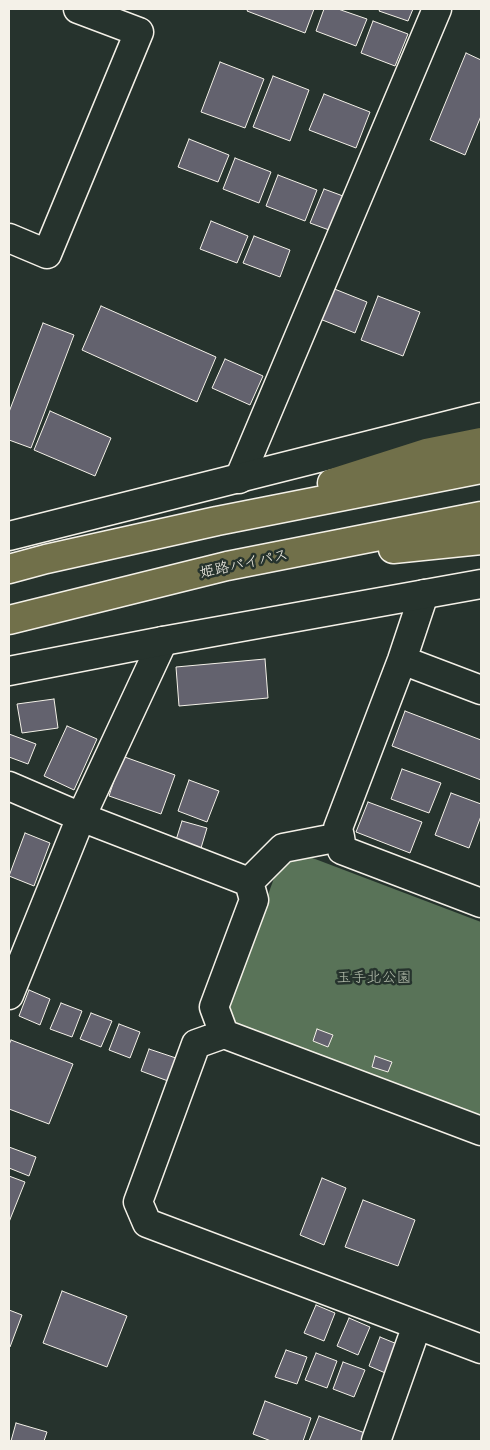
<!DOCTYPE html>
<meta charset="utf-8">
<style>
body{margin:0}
#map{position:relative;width:490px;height:1450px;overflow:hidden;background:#26332d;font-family:"Playpen Sans",sans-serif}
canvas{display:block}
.frame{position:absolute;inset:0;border:10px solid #f4f1e8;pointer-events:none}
</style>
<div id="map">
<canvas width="490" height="1450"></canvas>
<div class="frame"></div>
</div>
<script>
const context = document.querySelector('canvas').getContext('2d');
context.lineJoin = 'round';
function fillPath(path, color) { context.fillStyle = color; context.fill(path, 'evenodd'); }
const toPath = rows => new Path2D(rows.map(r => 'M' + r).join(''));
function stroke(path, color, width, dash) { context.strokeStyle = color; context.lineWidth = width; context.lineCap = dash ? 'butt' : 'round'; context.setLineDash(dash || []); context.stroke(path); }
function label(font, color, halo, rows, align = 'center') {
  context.font = font + ' "Playpen Sans","Klee One",sans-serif'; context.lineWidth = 5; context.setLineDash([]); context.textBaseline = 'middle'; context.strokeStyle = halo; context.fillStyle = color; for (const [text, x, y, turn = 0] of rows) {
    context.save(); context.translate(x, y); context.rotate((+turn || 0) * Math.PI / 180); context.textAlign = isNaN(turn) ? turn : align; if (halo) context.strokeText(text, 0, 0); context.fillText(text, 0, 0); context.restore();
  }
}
const green = toPath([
 [302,854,481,922,481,1117,235,1023,228,1005,277,870]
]);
const building = toPath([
 [248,9,314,9,305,33,247,11,248,9],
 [324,9,338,9,367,19,356,46,316,31,324,9],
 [380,9,413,9,408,21,379,11,380,9],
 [373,21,408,34,395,66,361,53,373,21],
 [466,53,481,60,481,116,465,155,430,140,466,53],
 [220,62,264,79,245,128,201,112,220,62],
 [273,76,309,90,290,141,253,127,273,76],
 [324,94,370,112,356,148,309,130,324,94],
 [189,139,229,155,218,182,178,167,189,139],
 [235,158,271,172,259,203,223,189,235,158],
 [278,175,317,190,305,221,266,206,278,175],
 [324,189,343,196,329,230,310,223,324,189],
 [211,221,248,236,237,263,200,249,211,221],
 [254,236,290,250,280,277,243,263,254,236],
 [332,288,367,302,355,333,320,319,332,288],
 [378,296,420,312,403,356,361,340,378,296],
 [101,306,216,357,197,402,82,350,101,306],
 [43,323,74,335,31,448,9,440,9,412,43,323],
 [225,359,263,376,250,405,212,388,225,359],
 [50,411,111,438,95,476,34,450,50,411],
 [265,659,268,698,179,706,176,667,265,659],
 [54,699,58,728,22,733,17,704,54,699],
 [405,711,481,740,481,780,392,746,405,711],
 [67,726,97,739,74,790,44,776,67,726],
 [9,734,36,744,28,764,9,757,9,734],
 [122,756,175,775,161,814,109,796,122,756],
 [402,769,441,783,429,813,391,799,402,769],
 [189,780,219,791,207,822,178,811,189,780],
 [451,793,481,804,481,816,469,848,435,835,451,793],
 [368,802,422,822,410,853,356,832,368,802],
 [182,821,207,828,201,848,176,840,182,821],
 [25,833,50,843,34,886,9,876,25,833],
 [29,990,50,999,40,1025,19,1016,29,990],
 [61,1003,82,1011,72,1037,50,1029,61,1003],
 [91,1013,112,1021,101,1047,80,1039,91,1013],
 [119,1024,140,1032,130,1058,109,1050,119,1024],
 [317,1029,333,1035,328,1047,313,1041,317,1029],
 [11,1040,73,1064,49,1124,9,1109,9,1045,11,1040],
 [149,1049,176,1058,168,1081,141,1071,149,1049],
 [375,1056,392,1062,388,1072,372,1067,375,1056],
 [9,1147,36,1157,29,1176,9,1168,9,1147],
 [9,1176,25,1182,9,1222,9,1176],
 [322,1178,346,1188,324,1245,300,1235,322,1178],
 [363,1200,415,1220,398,1266,345,1247,363,1200],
 [62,1291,127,1316,107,1367,43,1343,62,1291],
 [316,1305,335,1313,324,1341,304,1333,316,1305],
 [9,1310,22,1315,10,1347,9,1346,9,1310],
 [349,1318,370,1327,358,1355,337,1346,349,1318],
 [380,1337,402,1346,390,1375,369,1366,380,1337],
 [286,1350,307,1357,297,1384,275,1377,286,1350],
 [316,1353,337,1361,327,1388,305,1380,316,1353],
 [343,1362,365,1370,354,1397,333,1389,343,1362],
 [265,1401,311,1418,303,1441,271,1441,253,1434,265,1401],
 [319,1416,365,1433,362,1441,309,1441,319,1416],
 [16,1423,47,1432,44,1441,11,1441,16,1423]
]);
const street = toPath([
 [9,238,47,254,139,32,78,9],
 [239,479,437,9],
 [424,594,402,660,338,828,340,837,342,850,481,903],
 [402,660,481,690],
 [9,786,81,817,249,882,283,848,340,837],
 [249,882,254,900,214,1007,224,1034,481,1131],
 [9,995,81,817,163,641],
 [224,1034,196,1044,138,1202,147,1223,481,1349],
 [376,1441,417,1325]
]);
const secondary = toPath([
 [9,536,481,417],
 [9,671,163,641,481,584]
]);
const highway = toPath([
 [332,483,426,453,481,442],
 [393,549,481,540],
 [9,569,46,559,217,521,481,469],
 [9,620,227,566,481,516]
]);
const streetNames = [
 ["姫路バイパス",244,564,-12]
];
const parkNames = [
 ["玉手北公園",374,978]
];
fillPath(green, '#597358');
fillPath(building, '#63626e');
stroke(building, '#f4f1e8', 1);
stroke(street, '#f4f1e8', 31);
stroke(secondary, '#f4f1e8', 31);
stroke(highway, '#f4f1e8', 31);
stroke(street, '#26332d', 28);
stroke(secondary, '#26332d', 28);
stroke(highway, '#71704a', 28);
label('15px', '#f4f1e8', '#26332d', streetNames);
label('15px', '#b6bfae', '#26332d', parkNames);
</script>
